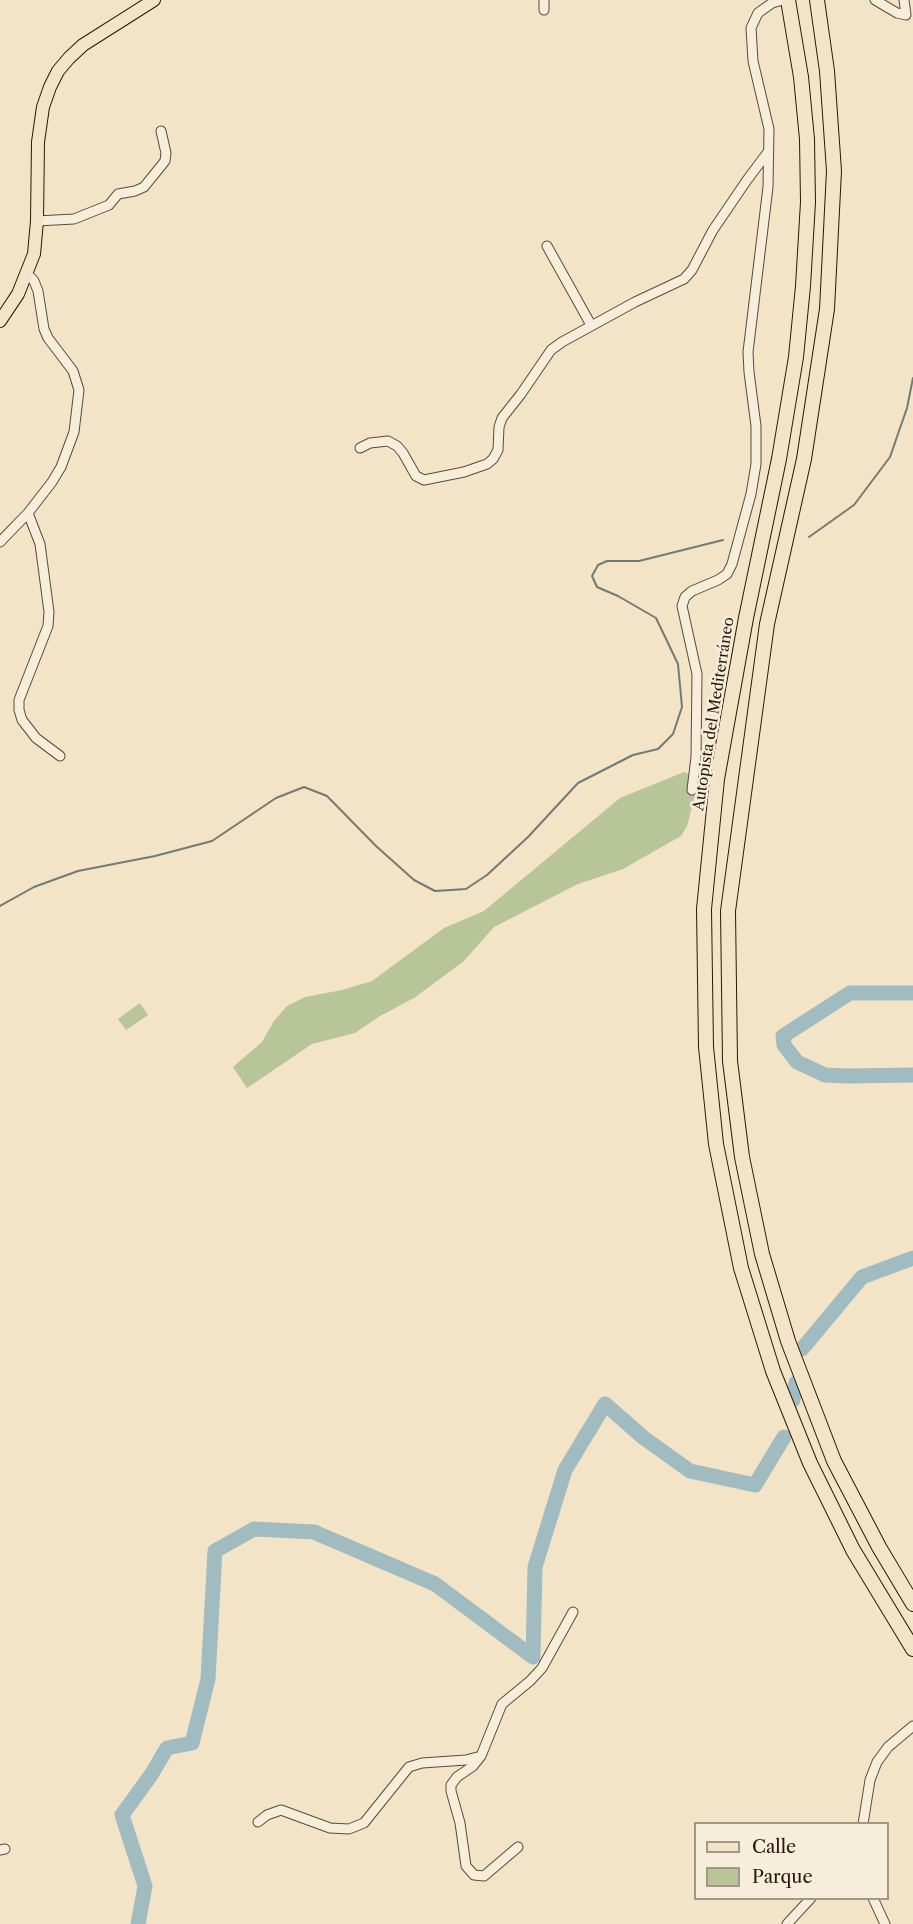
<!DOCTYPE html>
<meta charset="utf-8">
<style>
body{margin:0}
#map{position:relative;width:913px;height:1924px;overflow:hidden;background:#f3e4c7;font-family:"Libre Caslon Text",serif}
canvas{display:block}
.legend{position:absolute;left:694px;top:1822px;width:195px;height:78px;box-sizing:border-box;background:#f7eddb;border:2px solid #a39887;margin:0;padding:8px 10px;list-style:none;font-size:18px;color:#261908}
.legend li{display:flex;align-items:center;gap:12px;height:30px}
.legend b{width:30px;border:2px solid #a39887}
</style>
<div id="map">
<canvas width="913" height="1924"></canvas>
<ul class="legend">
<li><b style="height:8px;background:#f3e4c7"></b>Calle</li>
<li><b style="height:16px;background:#b7c599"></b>Parque</li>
</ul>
</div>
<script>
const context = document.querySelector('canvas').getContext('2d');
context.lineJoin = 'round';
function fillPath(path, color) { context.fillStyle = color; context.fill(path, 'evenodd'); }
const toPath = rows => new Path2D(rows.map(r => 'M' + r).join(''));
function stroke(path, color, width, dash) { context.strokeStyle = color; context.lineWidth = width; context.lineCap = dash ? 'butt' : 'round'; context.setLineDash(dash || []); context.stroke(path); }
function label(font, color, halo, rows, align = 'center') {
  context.font = font + ' "Libre Caslon Text",serif'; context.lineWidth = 5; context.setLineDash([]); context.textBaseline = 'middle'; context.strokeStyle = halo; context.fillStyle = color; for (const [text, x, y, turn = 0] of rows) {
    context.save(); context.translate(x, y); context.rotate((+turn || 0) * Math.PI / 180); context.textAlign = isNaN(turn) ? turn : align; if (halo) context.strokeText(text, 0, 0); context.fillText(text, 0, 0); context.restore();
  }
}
const green = toPath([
 [684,772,692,776,697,787,687,826,681,836,623,869,578,884,494,927,464,961,414,998,380,1016,355,1033,312,1044,247,1088,233,1067,262,1042,274,1021,287,1006,305,997,342,990,372,981,444,928,484,911,620,798],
 [140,1003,148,1015,126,1030,118,1019]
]);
const stream = toPath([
 [809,537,854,505,890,457,907,408,913,378],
 [0,906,34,887,78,871,155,856,212,841,276,798,304,787,327,796,376,846,414,880,435,891,466,889,487,875,528,837,578,783,633,755,658,749,673,734,682,707,678,664,656,618,618,596,597,587,592,576,598,565,607,561,639,561,723,540]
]);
const river = toPath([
 [913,993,850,993,783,1036,784,1045,797,1062,825,1075,847,1076,913,1075],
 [802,1349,862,1277,913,1258],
 [793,1400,796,1383],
 [138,1924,145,1886,122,1815,151,1775,167,1748,192,1743,208,1679,215,1551,254,1529,314,1532,435,1584,533,1657,535,1567,565,1470,605,1404,644,1438,690,1471,755,1485,784,1437]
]);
const minor = toPath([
 [544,0,544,10],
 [875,0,897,13,906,15,904,0],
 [37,221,74,219,109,205,118,194,135,191,144,187,165,161,166,153,161,131],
 [547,246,591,325],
 [360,448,370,443,388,441,397,446,403,453,416,476,424,480,464,472,487,464,493,459,498,450,499,427,502,418,521,394,551,350,562,342,635,302,684,279,692,270,713,230,747,180,768,152],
 [28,513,40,544,49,612,48,626,19,700,19,710,22,720,36,738,60,756],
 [0,542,28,513,52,482,61,467,74,432,79,390,73,371,48,338,44,329,38,291,34,281,27,273],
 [692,790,696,757,697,674,682,606,685,597,692,591,718,580,727,574,732,564,751,494,756,464,756,426,749,372,748,352,768,187,769,129,753,61,751,28,758,13,772,3,783,0],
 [481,1756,473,1766,457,1777,451,1785,451,1791,460,1823,466,1866,474,1875,484,1876,518,1847],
 [258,1822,267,1815,281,1810,330,1828,349,1829,364,1823,409,1767,422,1763,466,1760,481,1756,502,1704,530,1681,542,1668,573,1612],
 [863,1824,870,1780,877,1762,888,1747,913,1726],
 [0,1850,5,1849],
 [873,1898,885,1924],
 [787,1924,811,1898]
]);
const major = toPath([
 [0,321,18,294,34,254,37,221,38,142,43,107,50,87,58,71,69,58,83,45,154,0]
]);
const highway = toPath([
 [788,0,801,77,807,139,808,202,803,286,796,357,779,459,746,618,717,779,704,909,706,1047,716,1144,741,1268,773,1371,810,1463,853,1550,913,1649],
 [817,0,827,71,834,171,827,309,804,459,767,624,728,911,730,1061,742,1157,762,1254,788,1341,834,1461,879,1547,913,1604]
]);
const streetNames = [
 ["Autopista del Mediterráneo",714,714,-81]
];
fillPath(green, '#b7c599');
stroke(stream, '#707b76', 2);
stroke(river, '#a1bcc0', 15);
stroke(minor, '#594c38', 11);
stroke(major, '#261908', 14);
stroke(highway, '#261908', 16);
stroke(minor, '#f7eddb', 9);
stroke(major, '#f3e4c7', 12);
stroke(highway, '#f3e4c7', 14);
label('15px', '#261908', '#f7eddb', streetNames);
</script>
